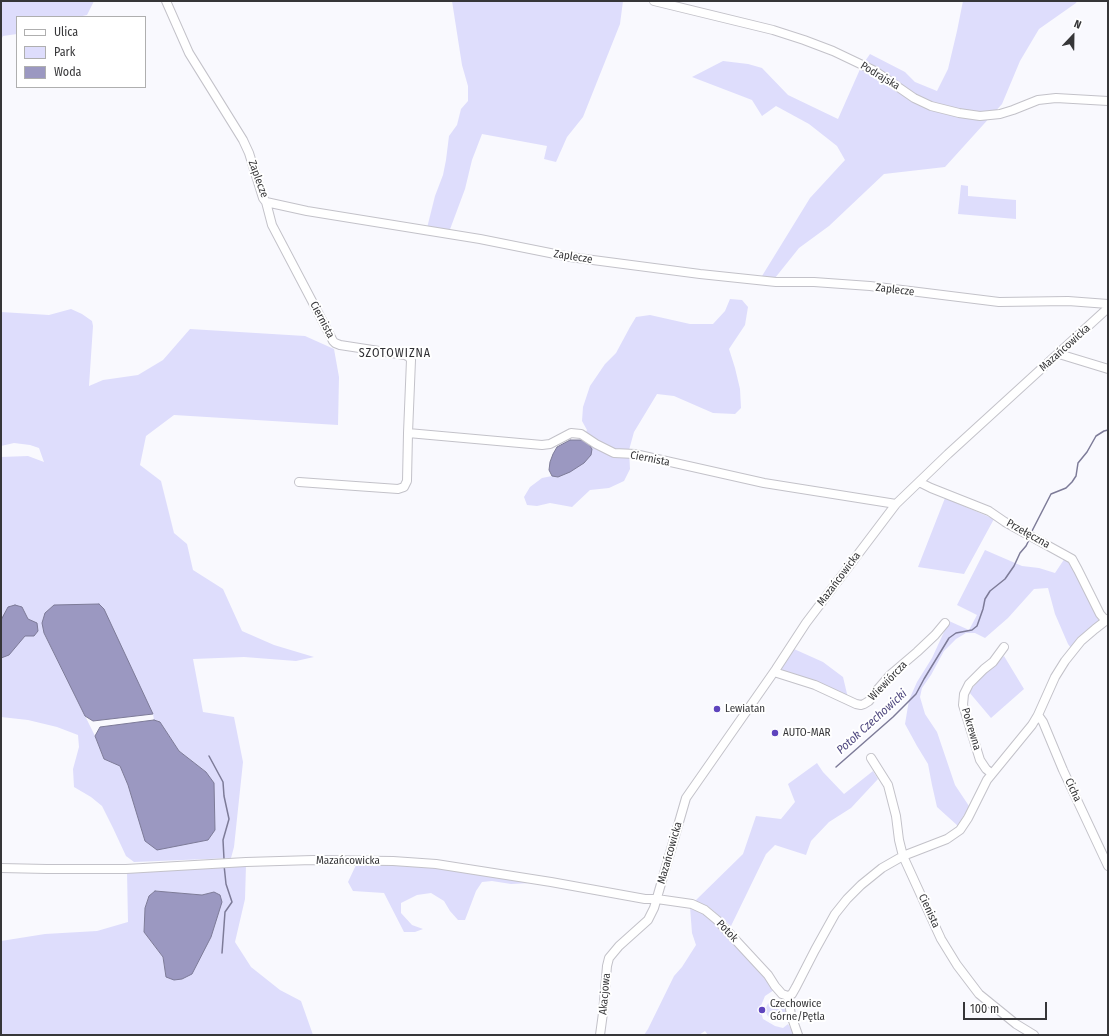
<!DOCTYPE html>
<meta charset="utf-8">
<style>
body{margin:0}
#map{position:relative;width:1109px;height:1036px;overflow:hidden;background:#f9f9fe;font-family:"Fira Sans Condensed",sans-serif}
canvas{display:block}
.frame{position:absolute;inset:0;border:2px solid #363638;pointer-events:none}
.legend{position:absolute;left:16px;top:16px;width:130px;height:72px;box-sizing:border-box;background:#fff;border:1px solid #afafaf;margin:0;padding:5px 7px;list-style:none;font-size:12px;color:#363638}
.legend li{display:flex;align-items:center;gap:8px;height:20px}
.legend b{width:20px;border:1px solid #afafaf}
.north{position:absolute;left:1053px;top:16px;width:40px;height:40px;-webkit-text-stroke:3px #fff;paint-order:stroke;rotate:22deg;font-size:11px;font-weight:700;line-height:16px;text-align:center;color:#363638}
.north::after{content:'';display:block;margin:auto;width:14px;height:18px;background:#363638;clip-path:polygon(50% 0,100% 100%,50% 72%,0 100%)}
.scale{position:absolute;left:963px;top:1002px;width:84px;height:18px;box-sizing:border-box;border:2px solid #363638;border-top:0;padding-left:5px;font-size:12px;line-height:14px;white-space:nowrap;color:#363638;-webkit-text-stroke:3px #fff;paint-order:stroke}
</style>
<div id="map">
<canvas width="1109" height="1036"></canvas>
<div class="frame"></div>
<ul class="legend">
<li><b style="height:5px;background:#fff"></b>Ulica</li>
<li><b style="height:11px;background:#deddfc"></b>Park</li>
<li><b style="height:11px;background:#9b98c1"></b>Woda</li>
</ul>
<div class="north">N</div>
<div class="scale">100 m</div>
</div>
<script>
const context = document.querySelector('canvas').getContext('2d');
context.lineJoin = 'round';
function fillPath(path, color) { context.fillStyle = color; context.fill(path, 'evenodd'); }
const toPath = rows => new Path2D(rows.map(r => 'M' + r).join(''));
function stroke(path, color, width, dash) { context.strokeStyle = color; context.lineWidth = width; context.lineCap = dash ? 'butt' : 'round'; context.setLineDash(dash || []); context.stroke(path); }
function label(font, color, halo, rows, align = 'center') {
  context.font = font + ' "Fira Sans Condensed",sans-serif'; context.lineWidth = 4; context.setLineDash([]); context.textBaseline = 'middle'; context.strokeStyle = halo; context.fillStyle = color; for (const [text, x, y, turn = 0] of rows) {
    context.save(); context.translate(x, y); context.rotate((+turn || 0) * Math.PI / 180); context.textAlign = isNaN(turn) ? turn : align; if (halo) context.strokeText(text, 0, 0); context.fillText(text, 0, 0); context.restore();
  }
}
const green = toPath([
 [1,1,94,1,87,15,78,17,17,17,17,34,3,36,1,40],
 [452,1,623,1,620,24,583,117,567,137,556,162,544,159,547,146,482,134,472,160,465,189,449,232,427,228,435,196,443,175,446,160,449,136,457,125,461,109,468,101,468,86,462,65],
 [963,1,1077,1,1076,3,1039,29,1020,61,1002,104,945,167,884,174,829,226,799,248,775,278,762,276,810,198,845,160,837,146,809,124,776,106,762,116,752,100,692,77,723,61,748,64,762,68,788,95,838,119,861,67,870,54,905,72,915,82,937,91,948,69,957,31],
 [961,185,968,186,968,196,1016,200,1016,219,958,214],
 [730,299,742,300,748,307,745,325,729,349,735,368,740,389,741,408,735,414,713,413,674,396,657,394,634,432,629,450,630,469,624,481,609,488,590,490,572,507,550,503,537,506,527,505,524,497,530,487,542,478,552,476,558,477,588,443,582,440,587,430,582,421,583,407,590,386,605,364,616,353,630,327,636,317,650,315,690,324,713,324,725,311],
 [71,309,82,314,92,321,93,326,89,386,103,380,138,375,163,360,190,329,305,336,334,349,339,377,338,425,174,415,146,436,140,465,161,481,174,533,187,544,193,570,223,589,242,631,274,645,314,657,296,661,244,657,193,659,203,712,234,717,243,762,234,847,231,858,134,862,126,856,113,828,102,806,91,797,74,787,73,769,79,747,78,735,57,727,28,720,1,717,1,457,28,456,44,462,39,448,30,445,14,443,1,446,1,312,49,315],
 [44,633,153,714,154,720,160,722,179,751,206,772,208,840,184,844,128,785,120,765,104,759,95,736],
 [945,498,994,519,964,574,918,567],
 [985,550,1022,566,1039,568,1055,573,1065,558,1072,565,1099,621,1085,633,1071,648,1068,644,1055,614,1048,588,1034,589,1008,618,985,638,975,633,966,633,956,639,944,651,931,675,922,688,920,697,925,714,937,732,955,785,969,806,958,826,937,807,932,785,928,764,917,746,905,724,909,700,917,682,932,658,949,621,969,630,977,615,957,605],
 [794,649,823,662,843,677,848,698,817,682,780,670],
 [1004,656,1024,689,991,718,969,692,980,679],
 [817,763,823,772,844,794,873,771,878,779,851,808,829,822,811,841,806,855,775,845,766,854,731,926,709,907,695,901,743,854,756,816,781,819,795,802,788,784],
 [393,864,437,867,533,883,511,884,492,881,482,882,476,891,465,920,458,920,450,911,444,901,431,893,417,895,401,903,401,913,412,925,423,929,415,932,404,932,384,893,353,891,348,882,356,865],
 [246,865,245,899,235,942,251,967,280,990,301,1001,313,1035,1,1035,1,941,45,934,97,931,128,922,127,871],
 [155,891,202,895,214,892,166,977,163,957,144,932,145,908,149,896],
 [690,907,705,914,756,966,774,990,765,996,760,1008,763,1019,775,1026,783,1028,788,1024,793,1032,793,1035,708,1035,705,1031,699,1035,644,1035,648,1029,674,976,682,967,696,945,692,933],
 '766 1010a11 11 0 1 1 22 0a11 11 0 1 1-22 0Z'
]);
const water = toPath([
 [570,440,582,440,588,443,592,449,591,455,584,463,570,472,558,477,552,476,549,470,550,462,553,454,557,447,570,440],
 [99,604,104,609,153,714,93,721,85,716,44,633,42,623,45,613,54,605,99,604],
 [15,605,22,607,28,619,37,623,38,631,34,636,25,636,9,655,1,658,1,620,8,607,15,605],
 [154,720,160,722,179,751,206,772,214,783,215,830,208,840,157,850,145,841,128,785,120,766,104,759,95,736,100,727,154,720],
 [155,891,202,895,214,892,220,895,222,902,211,937,192,974,182,979,174,980,166,977,163,957,144,932,145,908,149,896,155,891]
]);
const stream = toPath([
 [1032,531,1051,494,1066,488,1072,482,1076,476,1078,463,1087,452,1096,436,1104,431,1108,430],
 [209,756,223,782,224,796,229,819,223,840,224,859],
 [836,767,893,717,916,694,924,679,949,638,956,633,972,630,977,626,983,609,985,599,990,591,1005,579,1014,566,1020,553,1026,546,1029,540],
 [222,953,225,912,232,902,226,884,224,865]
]);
const minor = toPath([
 [166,1,189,53,243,140,249,153,263,198,266,202,307,211,480,239,570,257,700,274,776,282,814,282,870,286,999,302,1068,301,1108,304],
 [654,1,773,30,804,40,833,51,875,71,914,98,931,106,959,113,980,116,1000,114,1013,110,1038,100,1056,98,1108,101],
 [266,202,272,225,333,341,335,343,340,345,405,355,409,357,411,360,408,433],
 [1059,354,1108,369],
 [299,482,398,489,404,487,407,481,408,433,542,445,550,444,571,433,581,434,596,444,614,453,635,454,764,483,896,504],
 [919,482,931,488,989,511,1005,522,1072,559,1078,570,1100,614,1106,621],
 [774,672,815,685,856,704,861,705,864,704,869,701,877,690,890,675,917,652,935,635,945,623],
 [1038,715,1043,722,1063,770,1108,866],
 [871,758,888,785,896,816,899,840,903,856,941,939,957,965,979,994,1016,1024,1034,1035],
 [991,773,986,769,980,760,963,705,964,694,969,684,984,669,993,662,1004,647],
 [1,868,47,869,126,869,246,862,313,860,393,861,436,864,551,882,645,899,657,899,692,904,705,910,717,920,768,975,775,986,782,994,788,996],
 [788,996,792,994,796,987,815,950,835,914,847,899,861,885,882,868,903,856,947,839,960,830,968,818,987,780,1032,725,1038,715,1055,677,1065,661,1081,641,1095,629,1108,619],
 [788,996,791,1015,798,1035],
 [600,1035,603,1013,607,966,609,958,619,946,648,920,654,908,686,798,776,669,806,623,896,504,948,454,1108,308]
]);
const markers = [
 [717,709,4,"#5e44bd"],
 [775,733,4,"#5e44bd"],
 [762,1010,4,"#5e44bd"]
];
const streetNames = [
 ["Podrajska",880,76,31],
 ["Zaplecze",258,179,70],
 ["Zaplecze",573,257,9],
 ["Zaplecze",895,290,7],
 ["Ciernista",322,320,62],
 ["Mazańcowicka",1065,348,-42],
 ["Ciernista",650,459,11],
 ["Przełęczna",1028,534,29],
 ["Mazańcowicka",839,579,-53],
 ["Wiewiórcza",888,681,-46],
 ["Pokrewna",971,729,73],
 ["Cicha",1073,790,65],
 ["Mazańcowicka",670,853,-74],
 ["Mazańcowicka",348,861],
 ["Cienista",929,911,65],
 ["Potok",727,931,46],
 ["Akacjowa",605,994,-85]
];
const poiNames = [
 ["Lewiatan",725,709],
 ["AUTO-MAR",783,733],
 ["Czechowice",770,1004],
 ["Górne/Pętla",770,1017]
];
const neighbourhoodNames = [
 ["SZOTOWIZNA",395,354]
];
const waterNames = [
 ["Potok Czechowicki",872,722,-42]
];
fillPath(green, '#deddfc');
fillPath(water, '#9b98c1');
stroke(water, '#7d7b98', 1);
stroke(stream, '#7d7b98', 1.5);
stroke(minor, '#c3c2c9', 10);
stroke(minor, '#fff', 8);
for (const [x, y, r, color] of markers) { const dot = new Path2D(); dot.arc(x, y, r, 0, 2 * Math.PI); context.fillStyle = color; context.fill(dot); stroke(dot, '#fff', 1.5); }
label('11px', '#363638', '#fff', streetNames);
label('11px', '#363638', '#fff', poiNames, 'left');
context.letterSpacing = '1px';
label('12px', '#2f2f33', '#fff', neighbourhoodNames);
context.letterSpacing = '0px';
label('italic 12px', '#4f487f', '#fff', waterNames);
</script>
